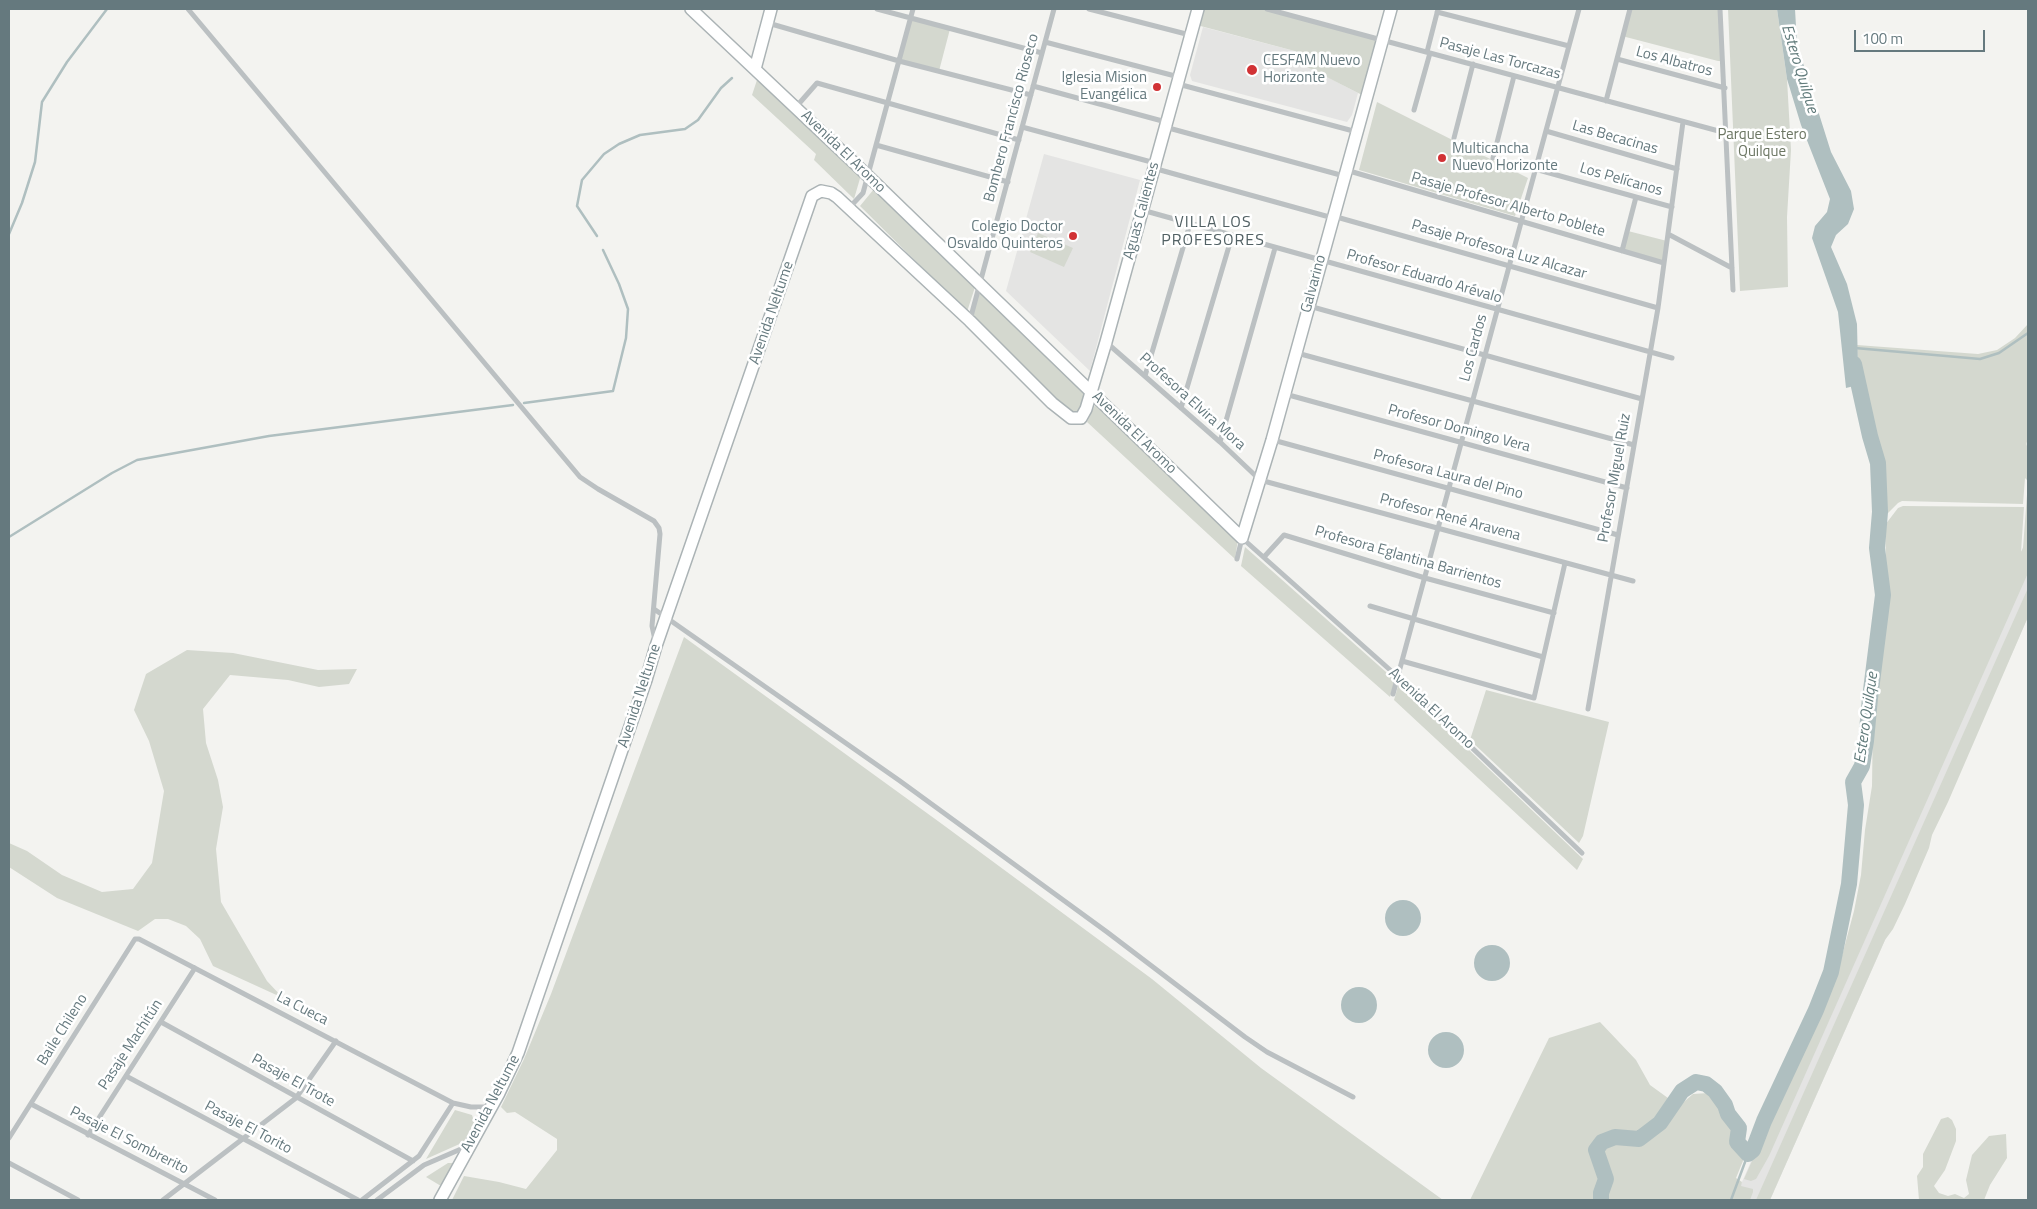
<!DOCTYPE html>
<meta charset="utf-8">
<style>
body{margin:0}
#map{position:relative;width:2037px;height:1209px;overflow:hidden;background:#f3f3f0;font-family:"Titillium Web",sans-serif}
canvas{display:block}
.frame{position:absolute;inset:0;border:10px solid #65797e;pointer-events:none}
.scale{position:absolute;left:1854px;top:30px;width:131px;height:22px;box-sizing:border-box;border:2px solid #65797e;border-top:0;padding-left:6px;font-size:15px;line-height:18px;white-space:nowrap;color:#65797e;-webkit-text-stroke:4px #fff;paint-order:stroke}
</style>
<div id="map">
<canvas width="2037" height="1209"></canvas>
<div class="frame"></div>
<div class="scale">100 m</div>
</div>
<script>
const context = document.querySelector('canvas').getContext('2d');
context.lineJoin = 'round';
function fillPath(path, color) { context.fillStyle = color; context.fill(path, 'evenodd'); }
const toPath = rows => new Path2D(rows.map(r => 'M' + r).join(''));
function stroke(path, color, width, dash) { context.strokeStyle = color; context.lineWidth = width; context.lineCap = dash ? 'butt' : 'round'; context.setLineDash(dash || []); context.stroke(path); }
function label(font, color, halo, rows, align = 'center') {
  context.font = font + ' "Titillium Web",sans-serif'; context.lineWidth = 5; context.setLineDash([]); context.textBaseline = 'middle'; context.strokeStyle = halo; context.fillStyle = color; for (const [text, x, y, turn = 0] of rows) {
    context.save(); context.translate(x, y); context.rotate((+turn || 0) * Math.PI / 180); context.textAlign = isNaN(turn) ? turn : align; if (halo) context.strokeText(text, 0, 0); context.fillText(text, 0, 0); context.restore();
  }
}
const built = toPath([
 [1203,27,1306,54,1304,65,1358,93,1352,115,1347,122,1192,81,1190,75],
 [1044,154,1140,180,1090,371,1006,291],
 [2028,536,2028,617,1770,1200,1734,1200]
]);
const green = toPath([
 [1198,9,1267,9,1382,40,1366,97,1303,65,1306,54,1193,24],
 [1630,9,1720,9,1723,61,1718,61,1622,36],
 [1728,9,1777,9,1787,79,1791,150,1787,217,1788,287,1740,291],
 [911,18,950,29,939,71,899,61],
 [758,77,861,175,854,199,814,160,816,154,752,95],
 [1377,102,1528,178,1515,216,1359,170],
 [874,189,975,287,967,312,860,206],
 [1628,231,1667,241,1664,263,1622,251],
 [1038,233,1073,248,1064,267,1030,252],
 [980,286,1091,391,1074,419,970,321],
 [2028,324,2028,437,2026,446,2028,442,2028,573,1769,1156,1756,1179,1751,1181,1744,1179,1840,963,1854,911,1861,875,1865,830,1872,786,1873,715,1883,650,1887,595,1885,525,1898,508,1903,506,2024,507,2021,552,2023,548,2028,481,2025,478,2023,504,1902,501,1898,503,1884,517,1881,462,1865,403,1858,368,1857,345,1978,354,1997,350,2015,338],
 [1096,403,1238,539,1235,559,1087,422],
 [1245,547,1395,680,1390,697,1241,566],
 [2028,588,2028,617,1948,802,1932,835,1929,848,1905,904,1893,929,1885,940,1770,1200,1756,1200],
 [684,637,942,824,1152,979,1261,1068,1443,1200,452,1200,464,1176,499,1182,526,1189,557,1150,557,1139,515,1112,507,1113,501,1107,524,1059,551,994],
 [187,650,233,653,318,670,357,669,349,684,319,687,288,680,230,675,203,709,206,743,218,780,223,807,216,849,221,902,267,981,283,998,213,966,200,939,186,926,168,919,155,919,138,931,57,898,9,867,9,843,27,851,62,875,102,892,133,889,152,863,164,791,149,741,134,710,146,674],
 [1399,683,1583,859,1577,870,1394,700],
 [1486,690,1609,722,1583,836,1579,843,1470,740],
 [1600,1022,1636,1060,1650,1085,1679,1106,1693,1094,1708,1093,1721,1107,1725,1119,1745,1156,1736,1178,1742,1182,1741,1186,1753,1189,1753,1192,1750,1200,1470,1200,1549,1038],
 [455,1110,472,1115,475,1125,464,1142,426,1159],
 [1948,1117,1952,1120,1956,1129,1956,1141,1945,1170,1934,1186,1939,1193,1948,1196,1955,1194,1964,1198,1969,1194,1966,1180,1972,1155,1989,1136,2006,1134,2007,1158,1990,1185,1984,1200,1919,1200,1917,1176,1923,1167,1923,1154,1941,1119],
 [448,1163,455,1163,441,1186,426,1177]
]);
const water = toPath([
 [1777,9,1795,9,1797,44,1831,152,1851,191,1854,209,1848,224,1836,235,1831,247,1847,284,1857,324,1858,368,1862,384,1846,388,1838,312,1812,238,1815,226,1827,212,1830,199,1801,125,1787,79],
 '1385 918a18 18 0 1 1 36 0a18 18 0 1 1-36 0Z',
 '1474 963a18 18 0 1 1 36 0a18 18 0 1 1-36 0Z',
 '1341 1005a18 18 0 1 1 36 0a18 18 0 1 1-36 0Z',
 '1428 1050a18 18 0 1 1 36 0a18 18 0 1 1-36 0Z'
]);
const stream = toPath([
 [9,234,22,203,35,162,42,102,67,62,107,9],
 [597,236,577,206,582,180,604,154,619,144,640,135,685,129,698,120,721,88,732,78],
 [1855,348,1980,359,1999,353,2028,333],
 [524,403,613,391,626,338,628,309,619,284,603,250],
 [9,537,112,473,137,460,269,436,513,405],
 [1731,1200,1748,1154]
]);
const river = toPath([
 [1601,1200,1601,1193,1606,1179,1596,1150,1602,1142,1615,1137,1639,1139,1660,1123,1682,1091,1696,1082,1706,1084,1715,1091,1725,1105,1728,1114,1739,1128,1737,1142,1748,1154,1753,1150,1764,1121,1816,1010,1831,972,1849,884,1856,805,1853,782,1862,766,1866,741,1870,698,1883,595,1877,548,1880,512,1878,463,1870,436,1854,364]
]);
const street = toPath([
 [188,9,580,477,598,489,654,521,659,528,660,534,652,626,655,640],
 [877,9,1042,53],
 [1089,9,1190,35],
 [1267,9,1726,133],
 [1720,9,1733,290],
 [1437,12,1569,46],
 [768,23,899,61,1031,95],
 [1045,42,1179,77],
 [1427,52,1438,9],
 [1617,59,1725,88],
 [1178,84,1357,132],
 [1033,86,1166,122],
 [1606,101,1630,9],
 [796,107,817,83,1019,140],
 [1414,110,1430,53],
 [1022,127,1155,163],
 [1165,127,1344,176],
 [1546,131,1677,169],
 [1454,138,1473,64],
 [876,145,1008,182],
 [1493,158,1514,76],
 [1153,168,1333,218],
 [1535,169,1672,207],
 [1346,170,1664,263],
 [849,208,863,193,913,9],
 [1142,210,1672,358],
 [1333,216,1658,308],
 [1668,234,1732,268],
 [1622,251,1636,197],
 [1309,306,1642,399],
 [970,320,1054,9],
 [1107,343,1220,442,1260,480,1633,581],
 [1297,353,1634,445],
 [1145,376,1190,224],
 [1285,394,1627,488],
 [1181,408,1232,236],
 [1273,440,1618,535],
 [1220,442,1275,248],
 [1264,557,1284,535,1425,578,1554,613],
 [1237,559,1242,538,1398,677,1582,853],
 [1370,606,1543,657],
 [654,609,900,781,1107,932,1245,1037,1267,1052,1353,1097],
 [1402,661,1534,698,1565,563],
 [1393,694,1579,9],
 [1588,709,1658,308,1683,122],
 [161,1022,413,1161],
 [126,1076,358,1200],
 [31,1104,215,1200],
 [88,1135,195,968],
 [9,1138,135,939,139,939,453,1103,471,1107,491,1107],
 [9,1163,78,1200],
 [163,1200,296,1098,336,1041],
 [362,1200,419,1156,453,1103],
 [377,1200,424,1165,468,1146]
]);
const secondary = toPath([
 [691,9,868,176,1242,538,1272,440,1391,9],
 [755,69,771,9],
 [440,1200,499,1093,518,1053,646,680,656,646,812,196,821,191,831,193,837,197,970,321,1052,403,1071,418,1081,418,1086,409,1106,342,1198,9]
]);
const markers = [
 [1252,70,6,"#d13235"],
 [1157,87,5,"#d13235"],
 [1442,158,5,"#d13235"],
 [1073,236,5,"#d13235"]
];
const streetNames = [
 ["Pasaje Las Torcazas",1500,59,15],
 ["Los Albatros",1674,62,15],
 ["Bombero Francisco Rioseco",1012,118,-75],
 ["Las Becacinas",1615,138,16],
 ["Avenida El Aromo",843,152,44],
 ["Los Pelícanos",1621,180,16],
 ["Pasaje Profesor Alberto Poblete",1508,205,16],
 ["Aguas Calientes",1142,211,-75],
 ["Pasaje Profesora Luz Alcazar",1499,250,16],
 ["Profesor Eduardo Arévalo",1424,277,16],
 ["Galvarino",1314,284,-75],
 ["Avenida Neltume",772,313,-71],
 ["Los Cardos",1474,348,-75],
 ["Profesora Elvira Mora",1192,402,42],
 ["Profesor Domingo Vera",1459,429,15],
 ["Avenida El Aromo",1134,433,44],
 ["Profesora Laura del Pino",1448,475,15],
 ["Profesor Miguel Ruiz",1615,478,-80],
 ["Profesor René Aravena",1450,518,15],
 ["Profesora Eglantina Barrientos",1408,558,16],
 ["Avenida Neltume",640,696,-72],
 ["Avenida El Aromo",1431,709,43],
 ["La Cueca",302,1009,27],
 ["Baile Chileno",63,1030,-58],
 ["Pasaje Machitún",131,1045,-57],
 ["Pasaje El Trote",293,1081,29],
 ["Avenida Neltume",491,1104,-62],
 ["Pasaje El Torito",248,1128,28],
 ["Pasaje El Sombrerito",129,1141,27]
];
const poiNames = [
 ["CESFAM Nuevo",1263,61],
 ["Horizonte",1263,78],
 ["Iglesia Mision",1147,78,"right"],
 ["Evangélica",1147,95,"right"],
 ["Multicancha",1452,149],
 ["Nuevo Horizonte",1452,166],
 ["Colegio Doctor",1063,227,"right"],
 ["Osvaldo Quinteros",1063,244,"right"]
];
const parkNames = [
 ["Parque Estero",1762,135],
 ["Quilque",1762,152]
];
const waterNames = [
 ["Estero Quilque",1799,69,73],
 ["Estero Quilque",1867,718,-82]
];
const neighbourhoodNames = [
 ["VILLA LOS",1213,223],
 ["PROFESORES",1213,241]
];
fillPath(built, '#e4e4e3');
fillPath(green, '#d4d8cf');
fillPath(water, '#afbfc0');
stroke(stream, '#afbfc0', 2.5);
stroke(river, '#afbfc0', 16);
stroke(secondary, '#abb3b5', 14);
stroke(street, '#bbc0c2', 5);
stroke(secondary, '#fff', 11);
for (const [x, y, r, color] of markers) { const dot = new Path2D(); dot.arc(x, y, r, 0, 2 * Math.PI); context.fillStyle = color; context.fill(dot); stroke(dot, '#fff', 2); }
label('15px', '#65797e', '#fff', streetNames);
label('15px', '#65797e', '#fff', poiNames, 'left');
label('15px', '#6c7663', '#fff', parkNames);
label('italic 16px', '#617b7b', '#fff', waterNames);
context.letterSpacing = '1px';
label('16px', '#526164', '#fff', neighbourhoodNames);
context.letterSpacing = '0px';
</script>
